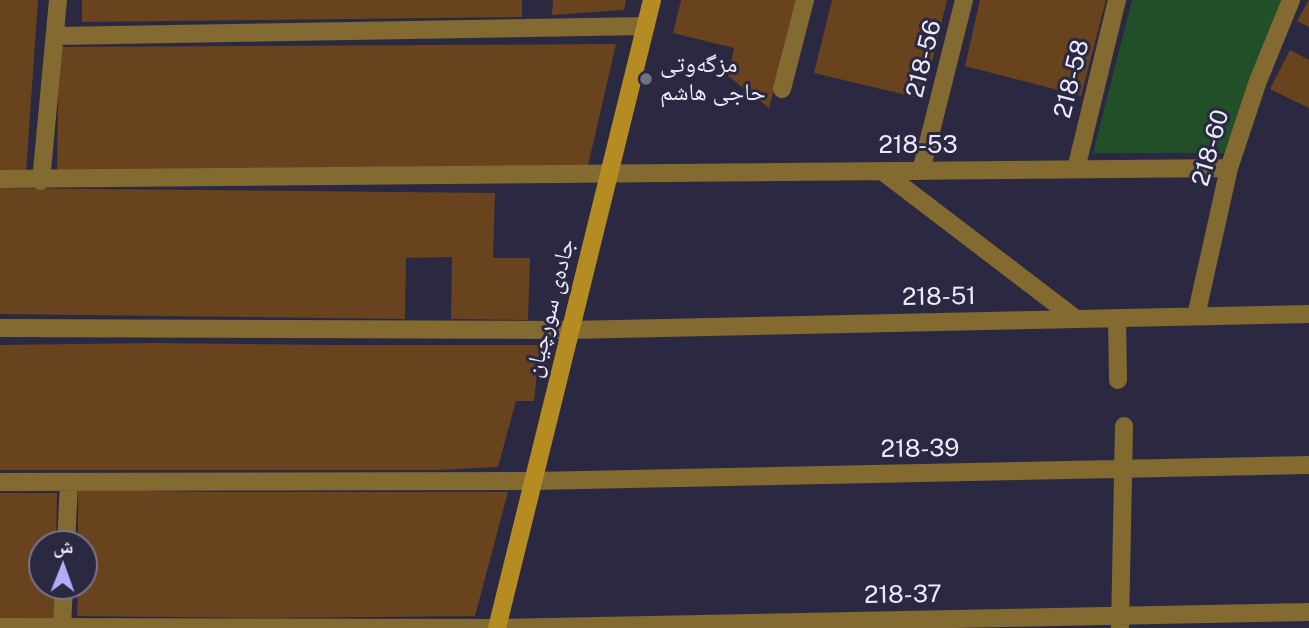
<!DOCTYPE html>
<meta charset="utf-8">
<style>
body{margin:0}
#map{position:relative;width:1309px;height:628px;overflow:hidden;background:#2a2941;font-family:"Public Sans","Noto Naskh Arabic",sans-serif}
canvas{display:block}
.north{position:absolute;left:28px;top:530px;width:70px;height:70px;box-sizing:border-box;background:#2a2941;border:2px solid #77768b;border-radius:50%;rotate:1deg;font-size:19px;font-weight:700;line-height:28px;text-align:center;color:#eaeafb}
.north::after{content:'';display:block;margin:auto;width:24px;height:32px;background:#b1adfa;clip-path:polygon(50% 0,100% 100%,50% 72%,0 100%)}
</style>
<div id="map">
<canvas width="1309" height="628"></canvas>
<div class="north">ش</div>
</div>
<script>
const context = document.querySelector('canvas').getContext('2d');
context.lineJoin = 'round';
function fillPath(path, color) { context.fillStyle = color; context.fill(path, 'evenodd'); }
const toPath = rows => new Path2D(rows.map(r => 'M' + r).join(''));
function stroke(path, color, width, dash) { context.strokeStyle = color; context.lineWidth = width; context.lineCap = dash ? 'butt' : 'round'; context.setLineDash(dash || []); context.stroke(path); }
function label(font, color, halo, rows, align = 'center') {
  context.font = font + ' "Public Sans","Noto Naskh Arabic",sans-serif'; context.lineWidth = 6; context.setLineDash([]); context.textBaseline = 'middle'; context.strokeStyle = halo; context.fillStyle = color; for (const [text, x, y, turn = 0] of rows) {
    context.save(); context.translate(x, y); context.rotate((+turn || 0) * Math.PI / 180); context.textAlign = isNaN(turn) ? turn : align; if (halo) context.strokeText(text, 0, 0); context.fillText(text, 0, 0); context.restore();
  }
}
const green = toPath([
 [1132,0,1285,0,1224,153,1093,153]
]);
const building = toPath([
 [0,0,38,0,26,172,0,170],
 [82,0,522,0,522,17,82,22],
 [553,0,626,0,624,10,552,15],
 [681,0,799,0,769,108,728,76,734,48,673,33],
 [832,0,947,0,923,99,814,73],
 [980,0,1106,0,1081,96,965,66],
 [1309,0,1309,27,1297,21],
 [616,44,587,170,57,172,59,47],
 [1290,50,1309,60,1309,108,1270,89],
 [0,188,495,193,493,258,530,258,528,320,451,319,452,257,406,258,405,319,0,314],
 [152,343,332,345,540,345,534,401,516,401,498,467,438,470,0,470,0,345],
 [78,490,225,492,508,492,475,616,266,618,77,616,78,586,84,586,84,544,78,544],
 [0,493,57,493,56,544,42,544,42,586,55,586,54,619,0,619]
]);
const street = toPath([
 [55,36,646,26],
 [782,89,805,0],
 [1076,169,1117,0],
 [882,171,1076,319],
 [921,171,964,0],
 [0,179,1229,168],
 [41,181,58,0],
 [1196,316,1229,168,1258,81,1291,0],
 [1117,318,1118,380],
 [0,328,570,330,1309,314],
 [0,482,533,481,1309,465],
 [66,544,69,482],
 [0,627,497,628,1309,612],
 [62,627,64,586],
 [1120,628,1124,426]
]);
const secondary = toPath([
 [497,628,652,0]
]);
const markers = [
 [646,79,7,"#6b7280"]
];
const streetNames = [
 ["218-56",924,59,-76],
 ["218-58",1072,79,-76],
 ["218-53",918,146],
 ["218-60",1211,148,-74],
 ["218-51",939,297,-1],
 ["جادەی سورچیان",550,308,-76],
 ["218-39",920,449,-1],
 ["218-37",903,595,-1]
];
const poiNames = [
 ["مزگەوتی",660,65],
 ["حاجی هاشم",660,93]
];
fillPath(green, '#204f28');
fillPath(building, '#68431d');
stroke(street, '#836a30', 18);
stroke(secondary, '#b58c22', 18);
for (const [x, y, r, color] of markers) { const dot = new Path2D(); dot.arc(x, y, r, 0, 2 * Math.PI); context.fillStyle = color; context.fill(dot); stroke(dot, '#2a2941', 2.5); }
label('24px', '#eaeafb', '#2a2941', streetNames);
label('24px', '#eaeafb', '#2a2941', poiNames, 'left');
</script>
